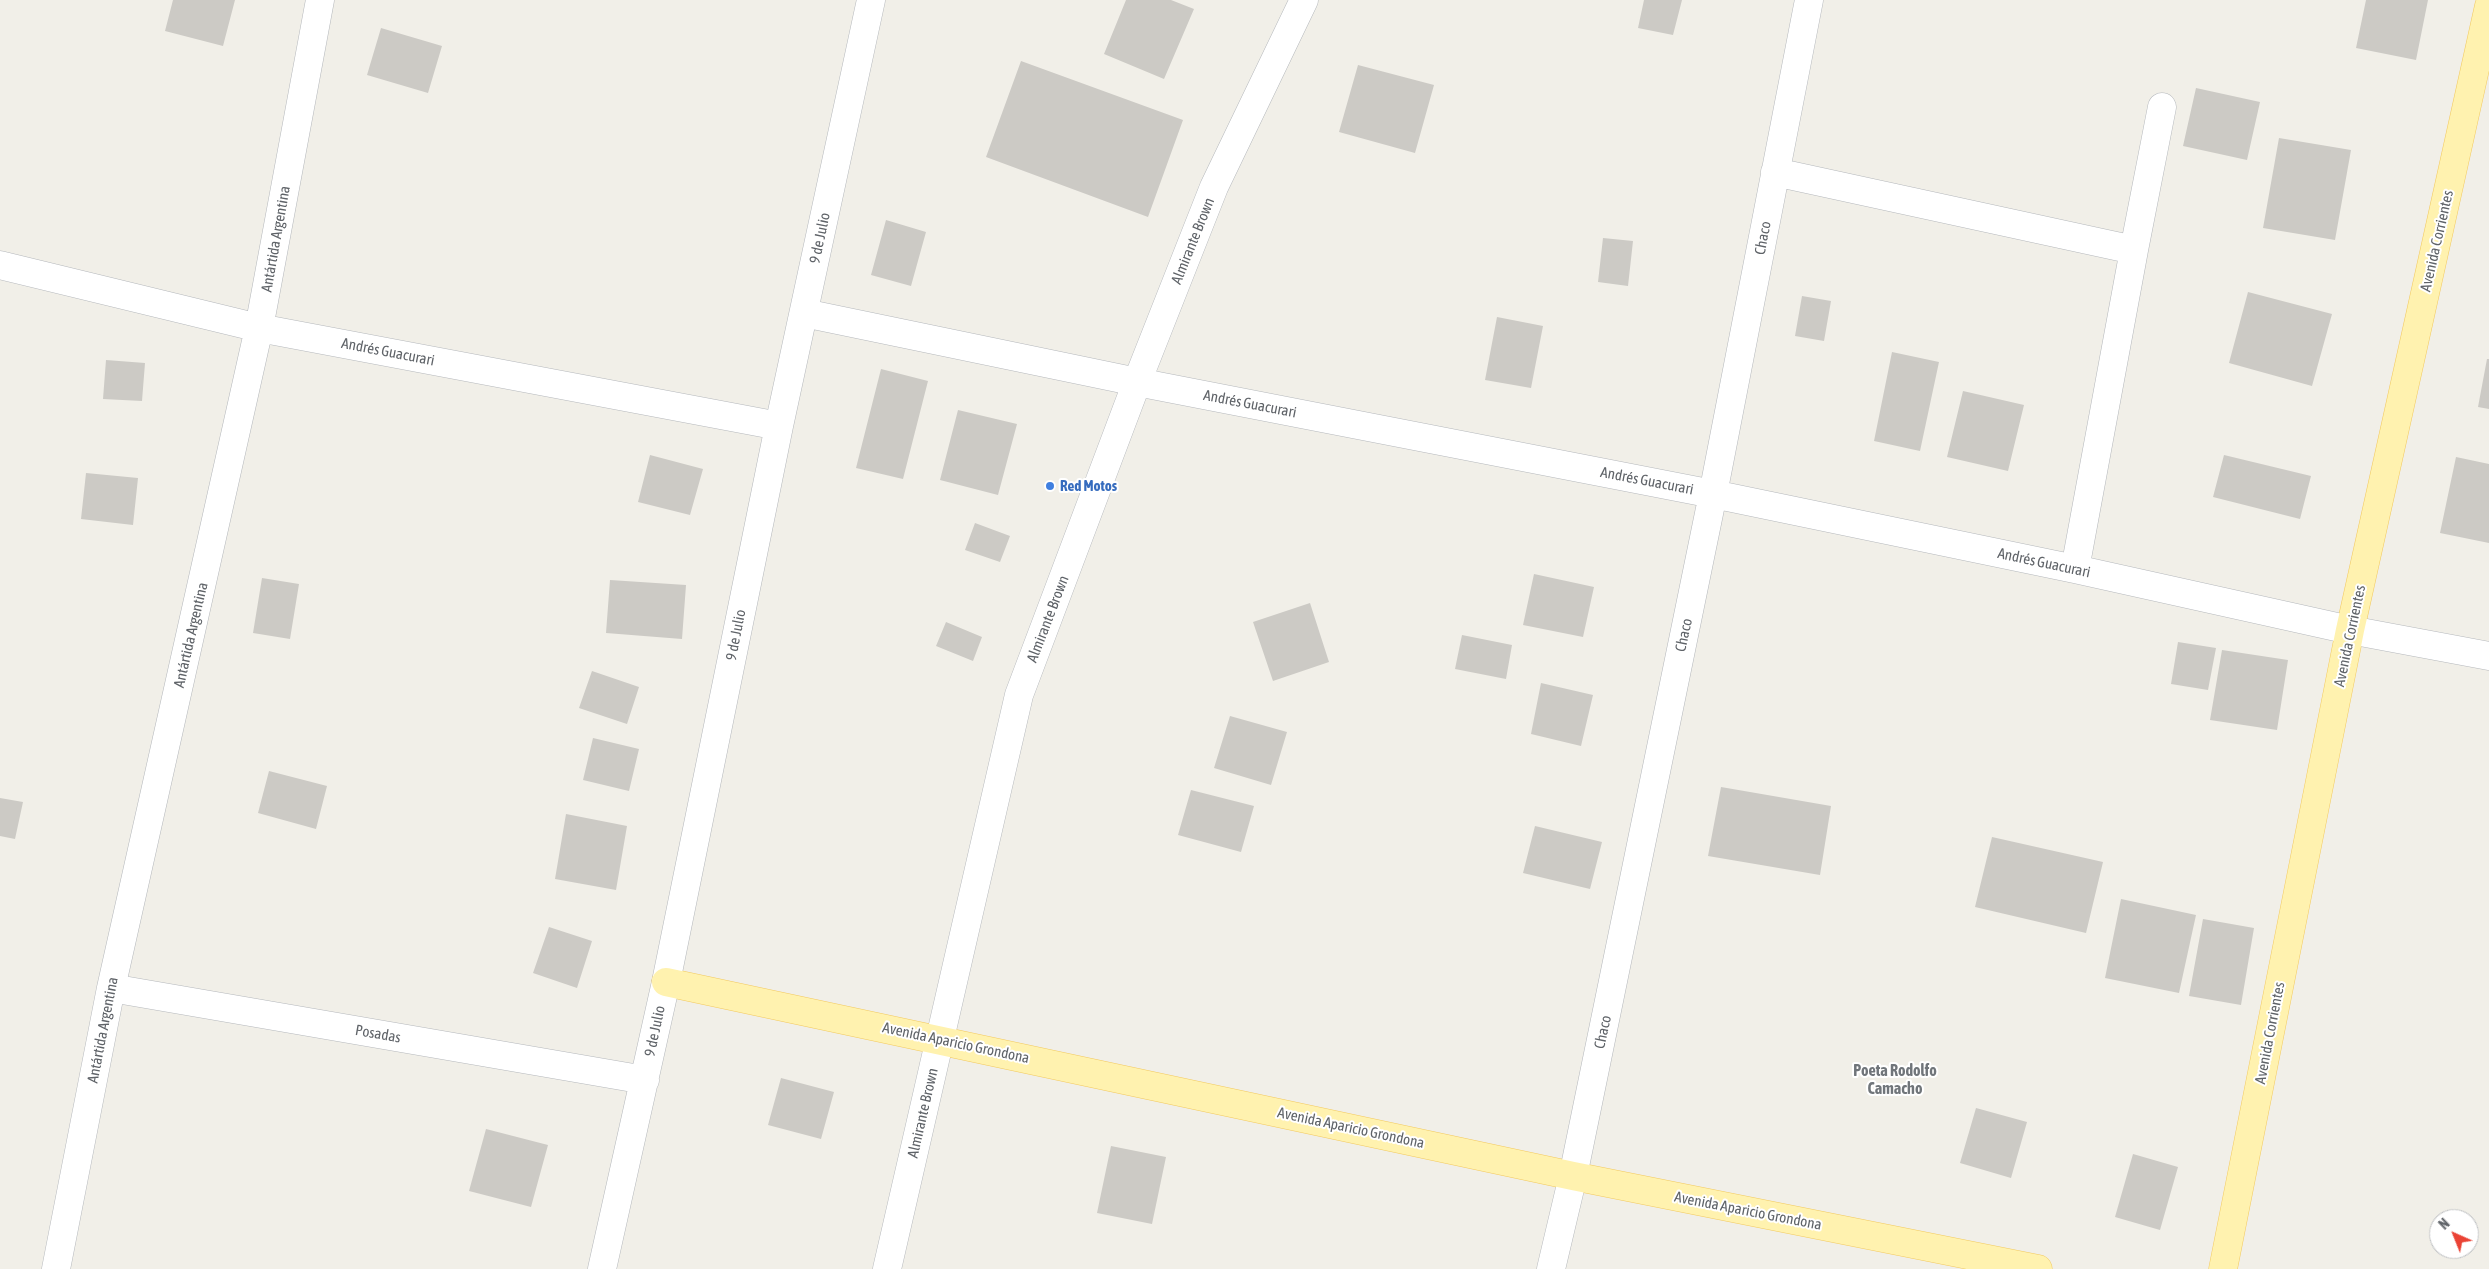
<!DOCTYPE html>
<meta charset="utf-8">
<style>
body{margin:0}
#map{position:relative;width:2489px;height:1269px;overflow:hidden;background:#f1efe8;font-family:"Asap Condensed",sans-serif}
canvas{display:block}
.north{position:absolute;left:2429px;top:1209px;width:50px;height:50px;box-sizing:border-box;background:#fff;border:1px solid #bfc1c3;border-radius:50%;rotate:316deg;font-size:14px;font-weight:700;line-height:20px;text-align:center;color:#5f6368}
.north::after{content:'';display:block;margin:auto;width:18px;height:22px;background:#ea4335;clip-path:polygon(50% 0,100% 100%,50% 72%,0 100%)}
</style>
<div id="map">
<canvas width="2489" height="1269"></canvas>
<div class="north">N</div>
</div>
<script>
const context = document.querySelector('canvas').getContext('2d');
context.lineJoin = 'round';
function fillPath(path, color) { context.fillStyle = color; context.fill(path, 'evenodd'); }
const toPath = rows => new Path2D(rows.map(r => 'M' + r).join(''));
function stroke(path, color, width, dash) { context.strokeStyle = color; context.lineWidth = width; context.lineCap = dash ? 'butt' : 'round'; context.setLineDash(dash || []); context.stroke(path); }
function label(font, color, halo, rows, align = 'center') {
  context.font = font + ' "Asap Condensed",sans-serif'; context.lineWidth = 4; context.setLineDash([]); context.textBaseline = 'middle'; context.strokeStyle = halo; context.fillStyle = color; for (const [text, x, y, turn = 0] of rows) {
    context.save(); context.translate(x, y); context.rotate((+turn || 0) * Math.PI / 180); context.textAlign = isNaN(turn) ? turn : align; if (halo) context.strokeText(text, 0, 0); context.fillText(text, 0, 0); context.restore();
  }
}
const building = toPath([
 [173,0,235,0,223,46,165,31],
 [1126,0,1171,0,1194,9,1164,79,1104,54],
 [1644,0,1682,0,1673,35,1638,28],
 [2366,0,2428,0,2416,60,2356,48],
 [381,28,442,46,428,93,367,75],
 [1021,61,1183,120,1148,217,986,157],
 [1358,65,1434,85,1415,153,1339,132],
 [2196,88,2260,102,2247,160,2183,146],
 [2279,138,2351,150,2335,240,2263,228],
 [886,220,926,232,911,286,871,275],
 [1603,238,1633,241,1628,286,1598,282],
 [2248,292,2332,314,2312,386,2229,363],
 [1802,296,1831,301,1824,341,1795,336],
 [1497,317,1543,326,1531,388,1485,380],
 [1892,352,1939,362,1920,451,1874,441],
 [2487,359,2489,359,2489,409,2478,407],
 [106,360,145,363,142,401,103,399],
 [881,369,928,381,903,479,856,468],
 [1963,391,2024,405,2008,471,1947,457],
 [958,410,1017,424,998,495,940,480],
 [650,455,703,469,690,515,638,502],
 [2224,455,2311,476,2300,519,2213,497],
 [2456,457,2489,464,2489,543,2440,533],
 [86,473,138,478,133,525,81,519],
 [975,523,1010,536,1000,562,965,550],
 [1534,574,1594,587,1583,637,1523,625],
 [262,578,299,584,290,639,253,633],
 [610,580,686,585,682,639,606,633],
 [1310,603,1329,662,1273,681,1253,622],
 [946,622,982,637,973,661,936,646],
 [1462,635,1512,645,1506,679,1455,669],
 [2178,642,2216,648,2208,690,2171,684],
 [2222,650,2288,660,2277,730,2210,720],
 [592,671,639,687,627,724,579,708],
 [1541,683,1593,695,1581,746,1531,734],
 [1230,716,1287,732,1271,785,1214,768],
 [593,738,639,749,629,791,583,780],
 [269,771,327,786,316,829,258,813],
 [1721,787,1831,806,1820,875,1708,856],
 [1191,790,1254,806,1241,852,1178,835],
 [0,798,23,802,15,839,0,836],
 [566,814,627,826,616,890,555,879],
 [1535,826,1602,842,1590,889,1523,873],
 [1992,837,2103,862,2086,933,1975,907],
 [2121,899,2196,915,2179,993,2105,978],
 [2203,919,2254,928,2241,1005,2189,996],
 [549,927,592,941,577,988,533,973],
 [781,1078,834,1092,821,1139,768,1125],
 [1976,1108,2027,1122,2011,1178,1960,1163],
 [486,1129,548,1145,531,1207,469,1191],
 [1111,1146,1166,1157,1152,1224,1097,1213],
 [2133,1154,2178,1167,2160,1230,2115,1217]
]);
const minor = toPath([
 [1775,172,2134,250],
 [0,265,259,328,779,426],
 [804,313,1137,382,1713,494,2075,569,2350,630,2489,656],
 [2075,569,2134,250,2162,107],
 [111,988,645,1080],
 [56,1269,111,988,259,328,320,0],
 [602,1269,666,982,779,426,871,0],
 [887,1269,1019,695,1137,382,1214,187,1304,0],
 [1551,1269,1573,1176,1713,494,1809,0]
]);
const major = toPath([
 [666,982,1573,1176,2038,1269],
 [2223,1269,2350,630,2489,6]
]);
const markers = [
 [1050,486,5,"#3f7fe0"]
];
const streetNames = [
 ["9 de Julio",820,238,-78],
 ["Chaco",1763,238,-79],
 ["Antártida Argentina",276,239,-80],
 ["Almirante Brown",1193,241,-68],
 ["Avenida Corrientes",2437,241,-77],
 ["Andrés Guacurari",388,352,11],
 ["Andrés Guacurari",1250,404,11],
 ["Andrés Guacurari",1647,481,11],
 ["Andrés Guacurari",2044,563,12],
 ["Almirante Brown",1048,619,-69],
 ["Antártida Argentina",191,635,-77],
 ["9 de Julio",736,635,-79],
 ["Chaco",1684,635,-78],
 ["Avenida Corrientes",2350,636,-78],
 ["Antártida Argentina",103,1030,-79],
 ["9 de Julio",655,1031,-78],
 ["Chaco",1603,1032,-78],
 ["Avenida Corrientes",2270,1033,-79],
 ["Posadas",378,1034,10],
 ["Avenida Aparicio Grondona",956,1043,12],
 ["Almirante Brown",923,1113,-77],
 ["Avenida Aparicio Grondona",1351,1128,12],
 ["Avenida Aparicio Grondona",1748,1211,11]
];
const shopNames = [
 ["Red Motos",1060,486]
];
const neighbourhoodNames = [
 ["Poeta Rodolfo",1895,1071],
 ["Camacho",1895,1089]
];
fillPath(building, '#cccac5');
stroke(minor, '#b5b8bc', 29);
stroke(major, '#f2c960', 29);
stroke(minor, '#fff', 28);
stroke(major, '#fff2af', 28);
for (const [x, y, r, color] of markers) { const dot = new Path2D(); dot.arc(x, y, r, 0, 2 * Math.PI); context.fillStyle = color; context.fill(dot); stroke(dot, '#fff', 2); }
label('15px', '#5f6368', '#fff', streetNames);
label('bold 15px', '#366cbe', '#fff', shopNames, 'left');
label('bold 16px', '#70757a', '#fff', neighbourhoodNames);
</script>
